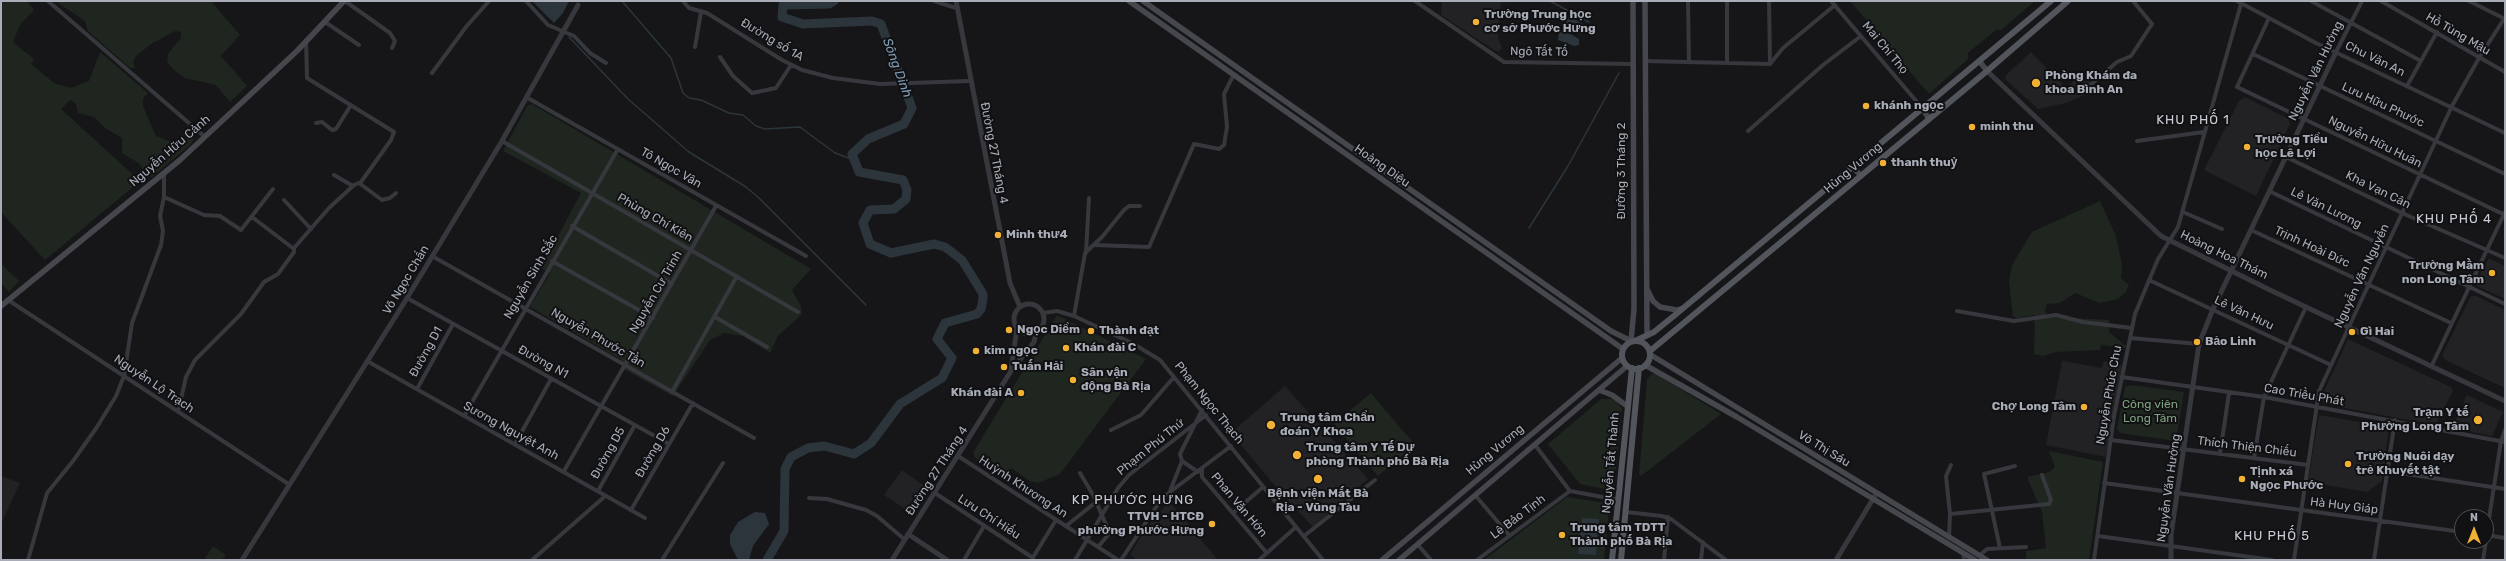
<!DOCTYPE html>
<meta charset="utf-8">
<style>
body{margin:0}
#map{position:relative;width:2506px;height:561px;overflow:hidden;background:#161618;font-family:Rubik,sans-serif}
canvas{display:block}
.frame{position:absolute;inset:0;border:2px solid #a8adb8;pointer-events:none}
.north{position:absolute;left:2454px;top:509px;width:40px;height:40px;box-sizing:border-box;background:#111113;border:1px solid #4d4f55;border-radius:50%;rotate:0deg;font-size:11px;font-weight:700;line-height:16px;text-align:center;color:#a8adb8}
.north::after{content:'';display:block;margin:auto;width:14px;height:18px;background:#f2b134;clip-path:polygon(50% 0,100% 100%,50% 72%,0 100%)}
</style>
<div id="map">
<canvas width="2506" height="561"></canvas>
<div class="frame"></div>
<div class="north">N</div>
</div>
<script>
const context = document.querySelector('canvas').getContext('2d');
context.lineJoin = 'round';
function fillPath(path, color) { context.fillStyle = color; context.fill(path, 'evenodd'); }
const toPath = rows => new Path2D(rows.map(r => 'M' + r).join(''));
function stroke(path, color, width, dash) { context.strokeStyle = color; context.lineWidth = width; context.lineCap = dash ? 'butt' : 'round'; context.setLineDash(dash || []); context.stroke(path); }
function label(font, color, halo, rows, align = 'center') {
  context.font = font + ' Rubik,sans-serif'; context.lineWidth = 4; context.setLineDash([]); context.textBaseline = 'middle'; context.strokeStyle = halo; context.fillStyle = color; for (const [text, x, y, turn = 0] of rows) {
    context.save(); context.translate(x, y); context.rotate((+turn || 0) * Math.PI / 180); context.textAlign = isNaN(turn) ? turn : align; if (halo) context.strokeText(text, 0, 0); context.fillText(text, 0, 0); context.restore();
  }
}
const built = toPath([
 [1442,1,1501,1,1498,38,1502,48,1499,52,1494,50,1441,15],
 [2031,52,2066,88,2081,74,2095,87,2087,94,2066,103,2038,109,2005,79,2006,75],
 [2245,97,2289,119,2290,124,2256,196,2204,170,2239,101],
 [2489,258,2505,266,2505,299,2477,286,2476,281],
 [2471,296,2476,296,2505,310,2505,388,2445,360,2442,355],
 [2348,339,2451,387,2453,391,2435,425,2324,404,2321,398],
 [2062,361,2102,368,2104,361,2122,365,2106,457,2046,445],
 [1285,386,1368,479,1313,527,1281,493,1231,433],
 [2467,395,2503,412,2492,436,2452,428],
 [2319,415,2389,427,2382,481,2367,492,2308,482],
 [902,470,930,490,914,515,884,495],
 [1,476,20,483,1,524],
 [1169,501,1218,560,1137,560,1130,555,1144,531]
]);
const green = toPath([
 [1,1,27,1,34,10,20,25,13,42,34,59,31,64,54,83,71,88,89,81,100,52,148,93,143,99,143,106,156,136,177,144,185,131,191,133,194,138,191,144,152,177,145,175,140,164,122,153,122,138,105,128,94,117,78,113,76,104,70,100,61,109,140,181,45,260,1,212],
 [55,1,211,1,240,35,221,56,247,86,230,102,216,85,185,78,175,71,167,62,168,54,181,38,181,32,175,31,151,44,136,56,133,62,135,68,130,68,88,31,85,21],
 [1850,1,2035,1,2001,30,1996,30,1968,53,1968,59,1929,94],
 [532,104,811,269,792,290,801,306,802,314,778,336,770,353,743,336,724,333,710,340,673,396,625,370,621,363,622,360,530,307,550,273,541,268,581,193,503,151,527,106],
 [2100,201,2116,236,2122,264,2121,278,2129,285,2126,292,2118,299,2100,303,2075,293,2060,303,2047,304,2045,311,2048,317,2109,320,2109,332,2126,346,2125,348,2101,345,2100,350,2056,352,2043,356,2034,354,2035,315,2017,318,2013,316,2009,281,2012,265,2032,232],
 [1,264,19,281,9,292,1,283],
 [1057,315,1146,359,1060,474,1038,483,1030,481,1011,468,1005,478,979,462,974,456,974,451],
 [1652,374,1656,374,1721,414,1641,476,1639,475,1647,379],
 [2131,385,2184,392,2176,441,2120,433,2117,429,2125,387],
 [1371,393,1415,445,1378,476,1334,424],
 [1601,399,1611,399,1617,402,1622,409,1614,487,1609,490,1580,484,1548,444],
 [2049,451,2103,462,2089,560,2026,560,2026,551,2046,548,2042,512,2027,477,2050,472,2055,467],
 [1567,497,1606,503,1609,510,1604,560,1484,560],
 [213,546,226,555,222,560,204,560]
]);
const water = toPath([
 [532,1,569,1,563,13,554,23],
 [1569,16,1587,26,1581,35,1564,24,1565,18],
 [1559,31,1567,32,1579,39,1579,45,1574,46,1558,40],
 [755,512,765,513,769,524,753,546,749,560,738,560,730,544,730,535,738,522],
 [1582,518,1599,519,1596,555,1578,554]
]);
const stream = toPath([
 [622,1,671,58,683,93,689,98,701,100,729,113,743,115,756,126,765,129,800,127,835,153,854,160],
 [1550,1,1589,22],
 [569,37,628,99,689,152,746,187,759,198,866,305],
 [1529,228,1568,166,1619,73]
]);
const river = toPath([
 [767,560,784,531,785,469,791,457,808,448,824,446,854,454,871,443,900,404,942,378,952,358,937,339,945,323,977,314,981,309,983,299,983,294,962,260,945,247,934,244,891,253,870,244,863,223,870,210,894,209,906,199,907,190,903,180,859,172,852,154,868,139,904,124,912,108,881,24,872,21,803,24,782,17,783,5,829,4,834,1]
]);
const minor = toPath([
 [48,1,205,137],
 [345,1,390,33,395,41,392,48],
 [526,1,548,25,574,36,590,53,606,63],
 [683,1,689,8,707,13,782,60,802,70,833,78,880,84,970,81],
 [934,1,956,8],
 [1415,1,1504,62,1633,64],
 [1688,1,1689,62],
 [1769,1,1770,63],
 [1831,1,1923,109],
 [2237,1,2316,43,2505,133],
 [2311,1,2421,61],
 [2381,1,2505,72],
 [2469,1,2505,19],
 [2269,18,2237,87,2505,215],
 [325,22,359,45],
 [695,47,701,12],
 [2336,52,2362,1],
 [2253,54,2505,174],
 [720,57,733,76,752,93,776,88,791,65],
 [1645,61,1770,64],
 [1727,63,1727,1],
 [1770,64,1783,48,1835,5],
 [432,73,466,27,489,1],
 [2089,86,2117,62,2131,56,2152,24,2133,1],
 [2407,86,2437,32],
 [526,97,806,256],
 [316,123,322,122,332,130,336,129,351,105],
 [1748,131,1823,65,1861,36],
 [502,141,798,312],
 [2137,141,2204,132],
 [2286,157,2402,213,2505,258],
 [334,175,353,186],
 [359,183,382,200,390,198,396,193],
 [2269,191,2505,304],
 [164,197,204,215,220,216,241,230,273,189],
 [284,200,311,229],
 [2183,212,2222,229],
 [252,217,294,249],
 [572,226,672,284],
 [2251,230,2451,323],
 [1095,245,1149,247,1194,144,1219,149,1224,145,1227,127,1224,94,1234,74],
 [1086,253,1089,198],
 [432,256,754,438],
 [552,261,653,318],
 [2149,280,2331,365],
 [407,298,669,444],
 [8,300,290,485],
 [1957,311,2014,321,2056,315,2083,322,2132,328],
 [1043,313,1057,311,1074,316,1132,343,1160,360,1323,560],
 [1074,316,1085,253,1102,237,1124,210,1129,206,1140,206],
 [715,317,767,347],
 [2130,338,2199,344],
 [367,361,645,518],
 [2432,365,2505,212],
 [2122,377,2264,397,2505,442],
 [417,389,453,324],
 [672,392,737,276],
 [178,412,186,377,195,360,241,314,264,282,278,274,294,252,294,248,329,208,354,185,361,182,391,140,394,132,307,78,306,40],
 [464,416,618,149],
 [1111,430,1141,415,1174,377],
 [2111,440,2308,465],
 [515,444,551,379],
 [1535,445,1570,491,1619,500],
 [2220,454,2229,393],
 [958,456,1118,560],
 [2254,458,2264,397,2306,307],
 [1182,461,1198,472],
 [1202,469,1202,477,1266,552],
 [564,471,716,206],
 [2387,471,2505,489],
 [1080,473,1093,495,1108,529,1108,535,1098,547],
 [2104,483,2462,532],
 [598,491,635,425],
 [1170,491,1182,461,1180,454,1202,410],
 [935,493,1033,558],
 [1475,495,1509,535],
 [809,498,827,499,866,510,877,516,904,539],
 [631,510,693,403],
 [1626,512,1662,516,1671,519,1726,560],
 [1233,513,1263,487],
 [1950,514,1946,476,1951,465],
 [1066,526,1096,502],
 [2486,535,2505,538],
 [1304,536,1375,480],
 [2098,536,2272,560],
 [1949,538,1950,514,2049,504,2051,500,2042,475],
 [2486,538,2501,441,2505,430],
 [1418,545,1431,560],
 [2000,548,1984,474,2015,466],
 [1963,553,1964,560],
 [1980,555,1987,549,2026,547],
 [1032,559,1056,520],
 [28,560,47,493,73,461,97,427,116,396,124,376,132,323,161,245,163,231,160,216,164,197,164,174],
 [532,560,603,498],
 [662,560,723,463],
 [964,560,984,526],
 [1075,560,1118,488,1129,475,1206,415],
 [1121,560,1162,498,1231,446],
 [1259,560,1296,527],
 [1477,560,1570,491],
 [1664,560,1668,517],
 [1701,560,1703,542],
 [2094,560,2114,416,2135,314,2158,259,2178,227,2241,4],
 [2294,560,2319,391,2452,106,2479,58,2504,19],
 [2374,560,2395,420],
 [2483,560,2486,541]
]);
const tertiary = toPath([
 [956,1,1010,283,1020,307],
 [1987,71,2161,236,2270,290,2505,401],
 '1014 319a15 15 0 1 1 30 0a15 15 0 1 1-30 0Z',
 [1011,370,1017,328],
 [908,534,947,560],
 [242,560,404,303,502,141,578,5],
 [892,560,1011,371,1034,342,1036,333],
 [1836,560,1876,494],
 [2171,560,2171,535,2199,344,2213,309,2336,52]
]);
const secondary = toPath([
 [1129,1,1623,349],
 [1143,1,1611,331,1631,341,1634,309,1633,1],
 [1645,1,1647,335],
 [1980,62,1987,71],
 [1923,109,1929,119],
 [1853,167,1861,176],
 [1647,289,1653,301,1660,307,1677,310,1683,308],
 [1,306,180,160,297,51,344,1],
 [1651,355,1987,560],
 [1645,365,1737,417,1975,560],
 [1599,390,1612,395,1627,406],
 [1382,560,1622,358],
 [1399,560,1627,366]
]);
const primary = toPath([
 '1622 355a14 14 0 1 1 28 0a14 14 0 1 1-28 0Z',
 [1635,341,1654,332,1675,315,2051,1],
 [1650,351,1987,71,2068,1],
 [1612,560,1632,368],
 [1621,560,1639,368]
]);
const markers = [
 [1476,22,4,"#f2b134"],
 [2036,83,5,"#f2b134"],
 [1866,106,4,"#f2b134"],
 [1972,127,4,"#f2b134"],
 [2247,147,4,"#f2b134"],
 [1883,163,4,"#f2b134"],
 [998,235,4,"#f2b134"],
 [2492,273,4,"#f2b134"],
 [1009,330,4,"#f2b134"],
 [1091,331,4,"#f2b134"],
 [2352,332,4,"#f2b134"],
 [2197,342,4,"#f2b134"],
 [1066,348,4,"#f2b134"],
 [976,351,4,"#f2b134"],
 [1004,367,4,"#f2b134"],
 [1073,380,4,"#f2b134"],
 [1021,393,4,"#f2b134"],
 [2084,407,4,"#f2b134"],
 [2478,420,5,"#f2b134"],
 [1271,425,5,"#f2b134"],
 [1297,455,5,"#f2b134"],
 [2348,464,4,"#f2b134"],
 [1318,479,5,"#f2b134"],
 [2242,479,4,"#f2b134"],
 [1212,524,4,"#f2b134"],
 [1562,535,4,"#f2b134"]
];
const poiNames = [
 ["Trường Trung học",1484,15],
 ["cơ sở Phước Hưng",1484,29],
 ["Phòng Khám đa",2045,76],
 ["khoa Bình An",2045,90],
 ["khánh ngọc",1874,106],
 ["minh thu",1980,127],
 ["Trường Tiểu",2255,140],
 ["học Lê Lợi",2255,154],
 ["thanh thuỷ",1891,163],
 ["Minh thư4",1006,235],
 ["Trường Mầm",2484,266,"right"],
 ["non Long Tâm",2484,280,"right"],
 ["Ngọc Diểm",1017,330],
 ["Thành đạt",1099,331],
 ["Gì Hai",2360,332],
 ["Bảo Linh",2205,342],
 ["Khán đài C",1074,348],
 ["kim ngọc",984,351],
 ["Tuấn Hải",1012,367],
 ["Sân vận",1081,373],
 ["động Bà Rịa",1081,387],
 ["Khán đài A",1013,393,"right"],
 ["Chợ Long Tâm",2076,407,"right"],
 ["Trạm Y tế",2469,413,"right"],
 ["Phường Long Tâm",2469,427,"right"],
 ["Trung tâm Chẩn",1280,418],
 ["đoán Y Khoa",1280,432],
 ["Trung tâm Y Tế Dự",1306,448],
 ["phòng Thành phố Bà Rịa",1306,462],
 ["Trường Nuôi dạy",2356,457],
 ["trẻ Khuyết tật",2356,471],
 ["Tịnh xá",2250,472],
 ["Ngọc Phước",2250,486],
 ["Bệnh viện Mắt Bà",1318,494,"center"],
 ["Rịa - Vũng Tàu",1318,508,"center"],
 ["TTVH - HTCĐ",1204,517,"right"],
 ["phường Phước Hưng",1204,531,"right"],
 ["Trung tâm TDTT",1570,528],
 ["Thành phố Bà Rịa",1570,542]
];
const streetNames = [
 ["Hồ Tùng Mậu",2458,34,30],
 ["Đường số 1A",772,40,31],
 ["Mai Chí Thọ",1885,48,50],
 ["Ngô Tất Tố",1539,52,1],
 ["Chu Văn An",2375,59,26],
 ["Nguyễn Văn Hưởng",2316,71,-64],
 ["Lưu Hữu Phước",2383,105,25],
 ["Nguyễn Hữu Huân",2375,142,26],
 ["Nguyễn Hữu Cảnh",170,151,-41],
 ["Đường 27 Tháng 4",994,153,79],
 ["Hoàng Diệu",1382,166,35],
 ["Tô Ngọc Vân",671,168,30],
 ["Hùng Vương",1853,168,-40],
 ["Đường 3 Tháng 2",1622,171,-90],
 ["Kha Vạn Cân",2378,190,26],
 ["Lê Văn Lương",2326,208,26],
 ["Phùng Chí Kiên",655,218,30],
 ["Trịnh Hoài Đức",2312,247,25],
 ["Hoàng Hoa Thám",2224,255,26],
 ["Nguyễn Văn Nguyễn",2362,276,-65],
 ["Nguyễn Sinh Sắc",531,277,-60],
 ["Võ Ngọc Chấn",406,280,-59],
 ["Nguyễn Cư Trinh",656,292,-60],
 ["Lê Văn Hưu",2244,313,25],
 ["Nguyễn Phước Tần",598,338,30],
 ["Đường D1",426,352,-61],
 ["Đường N1",543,362,29],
 ["Nguyễn Lộ Trạch",154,384,34],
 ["Nguyễn Phúc Chu",2109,395,-80],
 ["Cao Triều Phát",2304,395,10],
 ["Phạm Ngọc Thạch",1209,403,51],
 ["Sương Nguyệt Anh",511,431,29],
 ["Phạm Phú Thứ",1151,447,-39],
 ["Thích Thiện Chiếu",2247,447,7],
 ["Võ Thị Sáu",1824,449,31],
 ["Hùng Vương",1495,450,-40],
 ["Đường D6",653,452,-60],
 ["Đường D5",608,453,-61],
 ["Nguyễn Tất Thành",1611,463,-85],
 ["Đường 27 Tháng 4",937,471,-57],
 ["Huỳnh Khương An",1023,487,33],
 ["Nguyễn Văn Hưởng",2169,488,-82],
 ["Phan Văn Hớn",1239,505,50],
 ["Hà Huy Giáp",2344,506,7],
 ["Lưu Chí Hiếu",989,517,33],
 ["Lê Bảo Tịnh",1518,517,-37]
];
const parkNames = [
 ["Công viên",2150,405],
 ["Long Tâm",2150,419]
];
const waterNames = [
 ["Sông Dinh",897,68,70]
];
const neighbourhoodNames = [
 ["KHU PHỐ 1",2193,120],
 ["KHU PHỐ 4",2454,219],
 ["KP PHƯỚC HƯNG",1133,500],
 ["KHU PHỐ 5",2272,536]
];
fillPath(built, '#222225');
fillPath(green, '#1e261f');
fillPath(water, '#2c353c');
stroke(stream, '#2c353c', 1.5);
stroke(river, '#2c353c', 9);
stroke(minor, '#37383d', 4);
stroke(tertiary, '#37383d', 5);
stroke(secondary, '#45474d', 5.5);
stroke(primary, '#53555c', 6);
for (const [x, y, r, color] of markers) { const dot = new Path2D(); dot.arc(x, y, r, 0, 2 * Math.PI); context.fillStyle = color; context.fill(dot); stroke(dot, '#111113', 1.5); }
label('bold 12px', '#a8adb8', '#111113', poiNames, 'left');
label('12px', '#a8adb8', '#111113', streetNames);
label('12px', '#7fa381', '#111113', parkNames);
label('italic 13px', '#7f9bb3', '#111113', waterNames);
context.letterSpacing = '1px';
label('13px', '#c9ccd4', '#111113', neighbourhoodNames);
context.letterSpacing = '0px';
</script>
